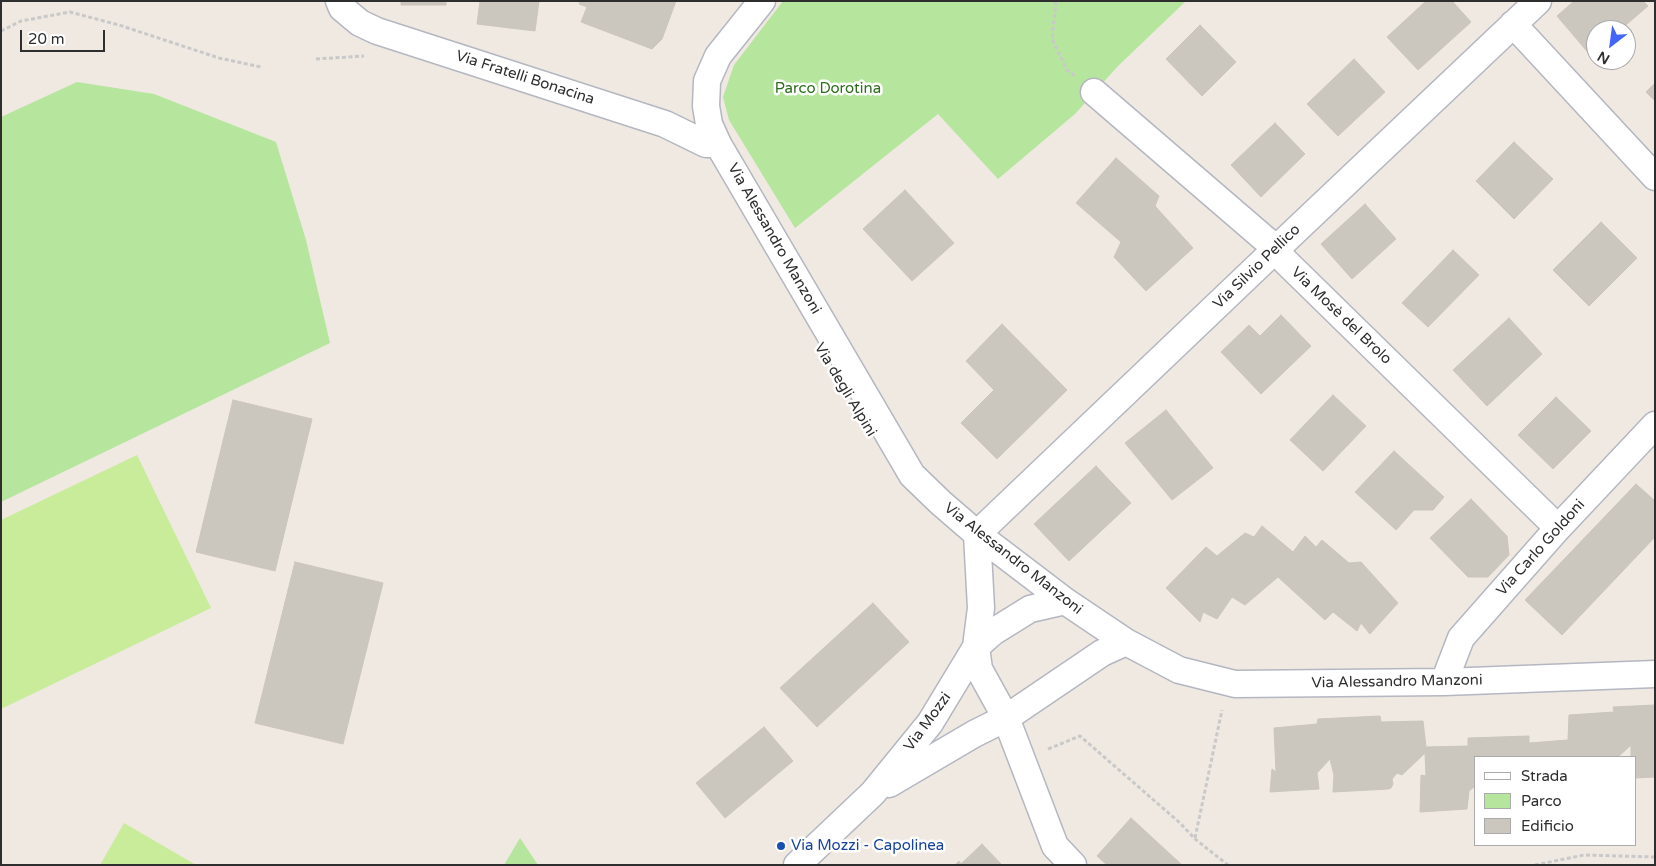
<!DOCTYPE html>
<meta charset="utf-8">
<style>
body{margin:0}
#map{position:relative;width:1656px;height:866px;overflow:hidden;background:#efe9e1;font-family:"Varela Round",sans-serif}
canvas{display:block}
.frame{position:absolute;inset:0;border:2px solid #2e2e2e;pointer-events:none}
.legend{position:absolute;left:1474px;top:756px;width:162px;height:90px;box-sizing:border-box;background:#fff;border:1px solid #ababab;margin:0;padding:6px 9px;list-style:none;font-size:15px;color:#2e2e2e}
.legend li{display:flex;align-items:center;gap:10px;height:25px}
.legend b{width:25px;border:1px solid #ababab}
.north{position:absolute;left:1586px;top:20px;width:50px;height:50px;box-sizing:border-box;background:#fff;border:1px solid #ababab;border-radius:50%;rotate:210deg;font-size:14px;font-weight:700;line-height:20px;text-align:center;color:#2e2e2e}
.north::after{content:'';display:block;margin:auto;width:18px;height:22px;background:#4264fb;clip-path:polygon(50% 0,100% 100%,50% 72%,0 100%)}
.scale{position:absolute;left:20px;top:30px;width:85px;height:22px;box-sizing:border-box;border:2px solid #2e2e2e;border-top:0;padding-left:6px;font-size:15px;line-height:18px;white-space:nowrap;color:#2e2e2e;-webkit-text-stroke:4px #fff;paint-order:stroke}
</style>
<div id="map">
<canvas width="1656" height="866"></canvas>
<div class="frame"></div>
<ul class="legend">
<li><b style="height:6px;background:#fff"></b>Strada</li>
<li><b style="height:14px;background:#b6e59e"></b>Parco</li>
<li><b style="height:14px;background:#cbc7bf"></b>Edificio</li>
</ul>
<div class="north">N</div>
<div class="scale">20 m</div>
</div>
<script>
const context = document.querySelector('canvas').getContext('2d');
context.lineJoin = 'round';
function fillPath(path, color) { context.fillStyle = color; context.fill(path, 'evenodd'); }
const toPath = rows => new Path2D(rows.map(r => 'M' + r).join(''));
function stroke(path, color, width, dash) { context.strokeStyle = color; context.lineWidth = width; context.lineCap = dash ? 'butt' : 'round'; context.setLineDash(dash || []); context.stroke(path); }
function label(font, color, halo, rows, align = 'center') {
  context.font = font + ' "Varela Round",sans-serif'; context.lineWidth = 5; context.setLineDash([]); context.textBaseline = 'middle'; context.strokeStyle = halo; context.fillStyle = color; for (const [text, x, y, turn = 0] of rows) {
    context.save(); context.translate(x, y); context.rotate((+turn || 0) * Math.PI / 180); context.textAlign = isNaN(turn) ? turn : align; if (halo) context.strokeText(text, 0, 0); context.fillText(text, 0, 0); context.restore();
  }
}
const green = toPath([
 [783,1,1186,1,1117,67,1075,114,998,179,938,114,795,228,729,120,723,97,734,65],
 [77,82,154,94,276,142,306,240,330,343,1,502,1,117],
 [520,838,538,865,504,865]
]);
const pitch = toPath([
 [137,455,211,608,1,709,1,520],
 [124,823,196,865,100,865]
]);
const building = toPath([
 [401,1,446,1,446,5,401,5,401,1],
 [480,1,539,1,535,31,477,24,480,1],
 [580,1,676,1,662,39,652,49,581,22,587,7,579,4,580,1],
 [1426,1,1452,1,1471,22,1418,70,1387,37,1426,1],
 [1574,1,1643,1,1648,6,1620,30,1596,30,1596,51,1591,56,1557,16,1574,1],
 [1200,25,1236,62,1202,96,1166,59,1200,25],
 [1354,59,1385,92,1338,136,1307,104,1354,59],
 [1655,83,1655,101,1646,92,1655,83],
 [1275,123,1305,154,1261,197,1231,165,1275,123],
 [1514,142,1553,179,1514,219,1476,181,1514,142],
 [1116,158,1159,196,1155,206,1193,248,1146,291,1114,257,1121,242,1076,203,1116,158],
 [905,190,954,243,912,281,863,229,905,190],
 [1365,204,1396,239,1352,279,1321,244,1365,204],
 [1601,222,1637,258,1589,306,1553,270,1601,222],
 [1453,250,1479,275,1428,327,1402,303,1453,250],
 [1281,315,1311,346,1261,394,1221,352,1249,325,1260,336,1281,315],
 [1509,318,1542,354,1487,406,1453,370,1509,318],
 [1002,324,1067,390,997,459,961,423,994,390,966,361,1002,324],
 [1333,395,1366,426,1323,471,1290,440,1333,395],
 [1556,397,1591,431,1553,469,1518,435,1556,397],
 [233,400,312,419,275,571,196,552,233,400],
 [1166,410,1213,468,1172,500,1125,443,1166,410],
 [1394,451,1444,497,1433,510,1414,510,1396,530,1355,492,1394,451],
 [1096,466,1131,503,1069,561,1034,524,1096,466],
 [1636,484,1655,501,1655,537,1562,635,1525,600,1636,484],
 [1471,499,1507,536,1509,555,1488,577,1468,577,1430,538,1471,499],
 [1262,526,1293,552,1305,536,1316,547,1322,540,1349,563,1361,562,1398,603,1370,634,1361,623,1357,631,1333,612,1325,620,1278,577,1245,605,1232,597,1217,619,1203,612,1200,622,1166,588,1206,547,1217,556,1245,533,1254,537,1262,526],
 [295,562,383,583,343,744,255,723,295,562],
 [873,603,909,642,817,727,780,688,873,603],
 [1655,705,1655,777,1635,778,1635,757,1631,757,1631,745,1618,757,1475,757,1475,786,1469,791,1467,809,1420,812,1421,775,1426,776,1425,753,1402,775,1397,773,1392,779,1393,784,1391,788,1388,789,1333,792,1334,775,1330,759,1317,773,1319,789,1270,792,1272,769,1276,772,1274,728,1317,724,1318,719,1380,716,1381,722,1423,721,1426,747,1468,746,1468,738,1529,736,1529,743,1568,740,1569,715,1614,712,1613,707,1655,705],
 [764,727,793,761,725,818,696,783,764,727],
 [1131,818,1182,865,1107,865,1097,856,1131,818],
 [982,844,1002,865,955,865,959,861,961,864,982,844]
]);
const path = toPath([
 [1056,1,1052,39,1067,70,1075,76],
 [1,31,21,21,70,12,119,25,219,58,261,67],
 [316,59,364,56],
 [1048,749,1080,736,1180,823,1195,839,1228,865],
 [1195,838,1222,710],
 [1535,865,1584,855,1655,857]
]);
const street = toPath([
 [339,1,342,8,360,23,377,31,665,124,706,144,718,144],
 [762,1,718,56,707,81,706,106,709,124,718,144,912,475,941,503,977,534,1065,601,1126,642,1179,670,1235,684,1444,682,1655,674],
 [1513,24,1655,177],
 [1094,92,1266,240,1286,262,1558,528],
 [977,534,1275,250,1538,1],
 [977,534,981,608,976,647,979,669,1006,718,1055,846,1073,865],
 [1444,682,1461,638,1558,528,1655,425],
 [889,784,974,734,1006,718,1102,653,1126,642],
 [797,865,873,793,930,723,976,647,993,632,1030,609,1065,601]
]);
const markers = [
 [781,846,5,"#1a4fb4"]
];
const streetNames = [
 ["Via Fratelli Bonacina",525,78,18],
 ["Via Alessandro Manzoni",774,239,60],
 ["Via Silvio Pellico",1257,267,-44],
 ["Via Mosè del Brolo",1341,316,44],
 ["Via degli Alpini",845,390,59],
 ["Via Carlo Goldoni",1541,548,-48],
 ["Via Alessandro Manzoni",1013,559,38],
 ["Via Alessandro Manzoni",1397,682,-1],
 ["Via Mozzi",928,722,-54]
];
const parkNames = [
 ["Parco Dorotina",828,89]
];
const transitNames = [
 ["Via Mozzi - Capolinea",791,846]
];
fillPath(green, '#b6e59e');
fillPath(pitch, '#c9ec9a');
fillPath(building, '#cbc7bf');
stroke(building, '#cbc5ba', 1);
stroke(street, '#b4b7c1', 29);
stroke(path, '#c9c9c9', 3, [4, 2.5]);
stroke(street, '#fff', 26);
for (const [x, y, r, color] of markers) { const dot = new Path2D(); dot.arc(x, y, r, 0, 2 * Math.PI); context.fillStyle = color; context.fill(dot); stroke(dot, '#fff', 2); }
label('15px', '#2e2e2e', '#fff', streetNames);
label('15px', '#2c6e1b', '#fff', parkNames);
label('15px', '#164399', '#fff', transitNames, 'left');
</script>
